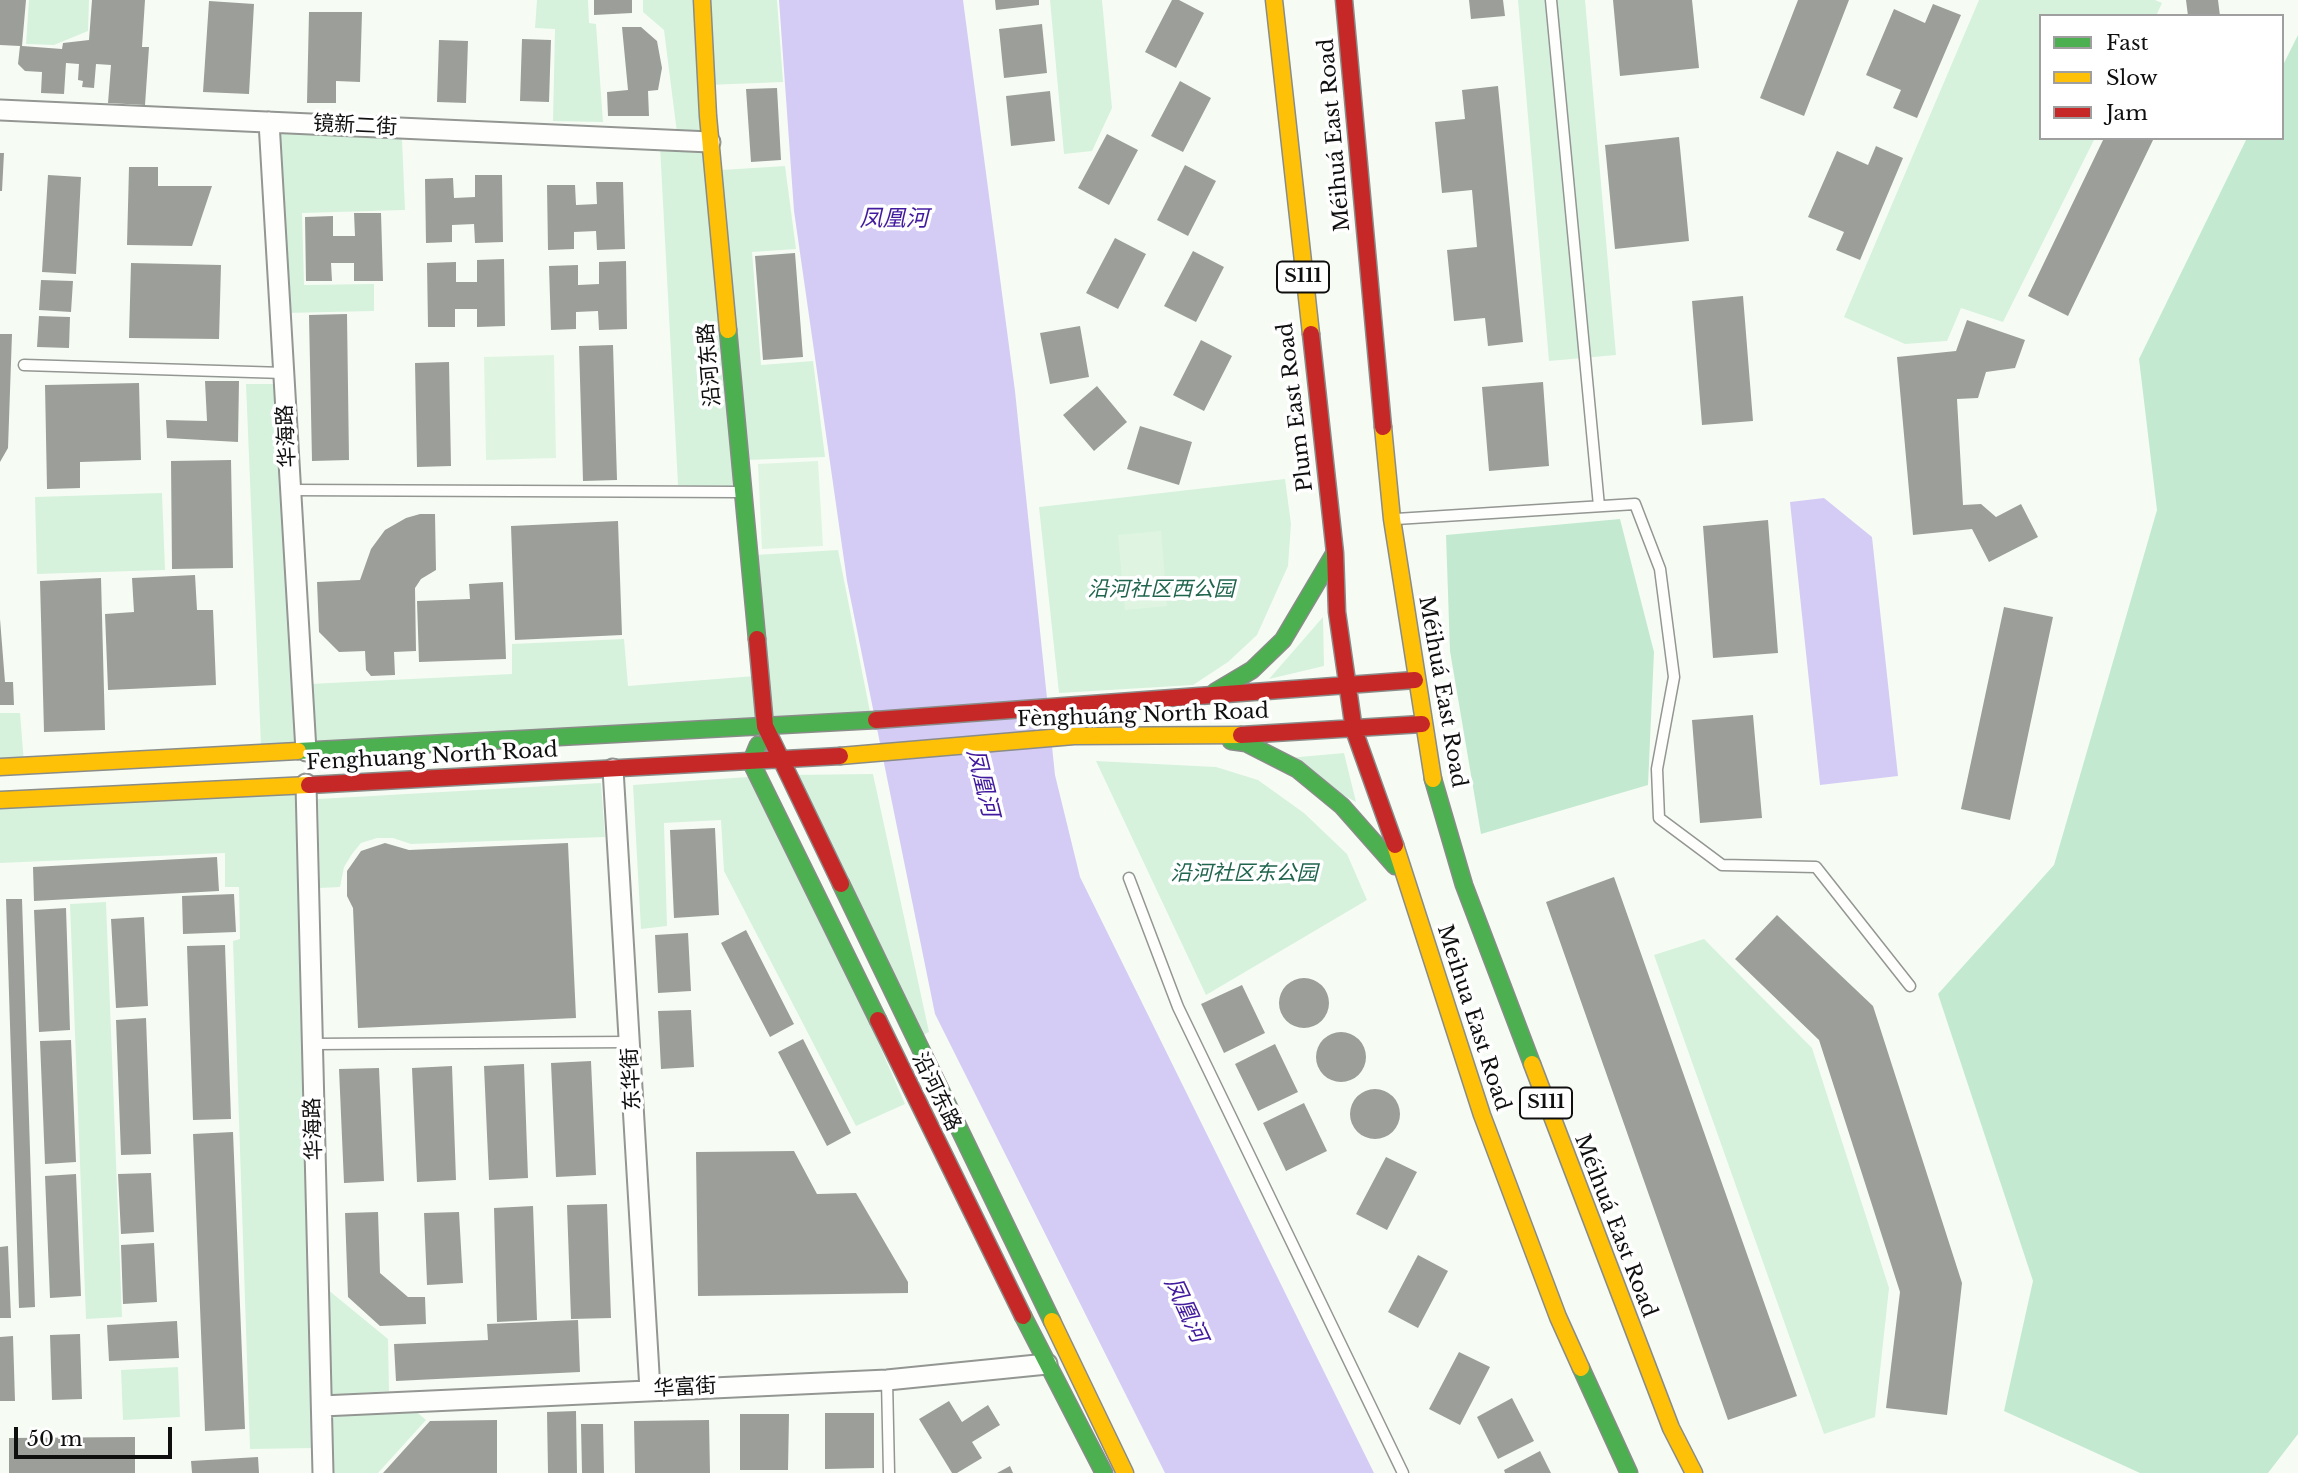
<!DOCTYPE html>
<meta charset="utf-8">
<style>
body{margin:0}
#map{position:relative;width:2298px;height:1473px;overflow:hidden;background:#f6fcf4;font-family:"Libre Baskerville",serif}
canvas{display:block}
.legend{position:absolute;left:2039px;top:14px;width:245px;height:126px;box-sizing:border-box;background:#fff;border:2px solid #9f9f9f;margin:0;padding:9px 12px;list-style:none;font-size:21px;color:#0f0f0f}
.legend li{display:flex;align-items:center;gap:14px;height:35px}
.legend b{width:35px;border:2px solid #9f9f9f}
.scale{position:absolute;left:14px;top:1427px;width:158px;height:32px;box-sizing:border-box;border:4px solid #0f0f0f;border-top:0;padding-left:9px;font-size:21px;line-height:24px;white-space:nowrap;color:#0f0f0f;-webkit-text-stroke:5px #fff;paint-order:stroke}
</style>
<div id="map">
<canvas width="2298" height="1473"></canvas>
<ul class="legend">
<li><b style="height:9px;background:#4caf50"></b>Fast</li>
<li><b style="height:9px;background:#ffc107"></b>Slow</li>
<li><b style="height:9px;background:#c62828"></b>Jam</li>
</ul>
<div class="scale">50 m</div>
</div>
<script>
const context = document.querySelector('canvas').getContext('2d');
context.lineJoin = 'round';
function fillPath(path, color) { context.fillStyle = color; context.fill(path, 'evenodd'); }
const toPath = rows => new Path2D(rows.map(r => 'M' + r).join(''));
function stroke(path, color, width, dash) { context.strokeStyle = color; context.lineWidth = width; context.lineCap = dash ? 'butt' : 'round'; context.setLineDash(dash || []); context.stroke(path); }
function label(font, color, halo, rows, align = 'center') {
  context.font = font + ' "Libre Baskerville","Noto Sans SC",serif'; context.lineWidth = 7; context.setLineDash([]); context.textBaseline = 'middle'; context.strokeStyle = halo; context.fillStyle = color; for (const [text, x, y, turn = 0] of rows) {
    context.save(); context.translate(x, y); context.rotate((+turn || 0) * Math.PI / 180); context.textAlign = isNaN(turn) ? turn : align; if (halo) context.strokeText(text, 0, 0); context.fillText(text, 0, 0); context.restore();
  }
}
const green = toPath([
 [29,0,89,0,88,31,54,45,26,44],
 [537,0,588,0,589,23,596,24,603,122,553,121,555,29,535,28],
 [643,0,695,0,702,136,677,133,664,30,643,12],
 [704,0,777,0,783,82,708,85],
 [1050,0,1102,0,1112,108,1092,151,1064,154],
 [1518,0,1585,0,1616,355,1549,361],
 [1979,0,2155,0,2162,3,2156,16,2041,16,2041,138,2095,138,2003,322,1961,308,1947,341,1905,344,1844,317],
 [276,132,402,139,405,210,302,213,304,285,374,284,374,311,286,313],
 [660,146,703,148,737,488,678,485],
 [785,166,796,249,752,252,761,365,813,361,825,457,746,460,721,170],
 [246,384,279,384,299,746,261,746],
 [1285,479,1291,524,1288,566,1257,635,1228,662,1193,685,1059,693,1039,507],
 [162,493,165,570,37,574,35,497],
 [838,550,871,717,769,722,755,555],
 [1323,617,1324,666,1269,679],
 [624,639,628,686,755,676,758,722,313,746,310,684,512,674,512,644],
 [0,713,20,713,24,763,0,764],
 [1344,753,1356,802,1277,759],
 [1096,761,1216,767,1258,780,1304,813,1347,854,1367,900,1206,995],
 [873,774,929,1032,908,1042,786,775],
 [762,776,905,1104,856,1126,724,871,721,820,664,823,667,926,641,929,633,785],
 [601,783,605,837,411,844,393,838,377,838,361,843,352,854,344,867,340,887,320,888,318,799],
 [300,793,314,1448,250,1449,233,941,240,939,239,887,225,887,225,853,0,863,0,808],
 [106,902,122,1317,86,1319,70,904],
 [1704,939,1812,1048,1889,1288,1875,1417,1824,1434,1654,955],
 [327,1289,388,1339,389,1391,330,1395],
 [178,1367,180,1417,123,1420,121,1370],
 [412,1408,426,1420,378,1473,328,1473,328,1411]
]);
const forest = toPath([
 [2298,35,2298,1434,2268,1473,2140,1473,2004,1411,2033,1281,1938,994,2054,865,2157,510,2139,359,2247,138,2282,138,2282,67],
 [1620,519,1654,652,1648,785,1481,834,1450,651,1446,535]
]);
const pitch = toPath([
 [554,355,556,458,486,460,484,357],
 [818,461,823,546,762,549,758,464],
 [1161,531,1167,606,1125,610,1118,535]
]);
const water = toPath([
 [779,0,963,0,1015,391,1055,775,1080,877,1374,1473,1165,1473,935,1014,847,581,794,211],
 [1824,498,1872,537,1898,776,1820,785,1790,502]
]);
const building = toPath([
 [0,0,26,0,22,46,62,49,63,43,89,40,92,0,145,0,142,47,149,47,145,105,108,103,111,65,96,64,94,88,82,87,83,81,78,80,79,64,66,63,64,94,41,93,42,72,25,71,18,64,20,46,0,45],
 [594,0,632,0,632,13,594,15],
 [995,0,1039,0,1039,5,996,10],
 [1172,0,1179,0,1204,13,1176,68,1145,52],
 [1469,0,1503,0,1505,16,1471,19],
 [1613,0,1692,0,1699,68,1620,76],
 [1798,0,1849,0,1804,116,1760,98],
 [2186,0,2218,0,2220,16,2188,16],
 [209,1,254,4,249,94,203,92],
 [1933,4,1961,15,1917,118,1893,108,1901,90,1866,75,1894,9,1925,23],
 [309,12,362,12,360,82,336,81,336,103,307,103],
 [1042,24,1047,73,1004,78,999,29],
 [622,27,641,27,657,41,662,68,658,90,648,91,649,116,608,116,607,92,628,90],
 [522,39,551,40,549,102,520,101],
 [439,40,468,41,466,103,437,102],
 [1180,81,1211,98,1183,152,1151,136],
 [1498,86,1523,342,1488,346,1485,318,1454,321,1447,250,1477,247,1472,190,1442,193,1435,122,1465,119,1462,90],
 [777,88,781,160,751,162,746,89],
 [1050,91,1055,141,1011,146,1006,96],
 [1107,134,1138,150,1109,205,1078,188],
 [1679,137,1689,241,1615,249,1605,145],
 [2104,138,2154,138,2068,316,2028,296],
 [1876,146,1903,158,1860,260,1836,250,1844,232,1808,217,1837,151,1868,165],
 [0,153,4,153,2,191,0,191],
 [1185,165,1216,181,1188,236,1157,220],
 [129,167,158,167,158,186,212,186,192,246,127,245],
 [48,175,81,177,76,274,42,272],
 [475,175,502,175,503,242,475,243,474,224,452,225,452,242,426,243,425,179,453,178,454,198,475,197],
 [596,182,623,182,625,249,597,250,596,231,574,232,574,249,548,250,547,185,575,185,576,205,597,204],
 [354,213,381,213,383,281,354,281,354,263,331,263,332,281,306,281,305,217,333,216,333,236,355,236],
 [1115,238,1146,254,1118,309,1086,293],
 [1193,251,1224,267,1196,322,1164,306],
 [795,253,803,357,763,360,755,256],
 [504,259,505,326,477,327,477,309,455,309,455,327,428,327,427,263,456,262,456,282,477,282,477,260],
 [626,261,627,329,599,330,598,311,576,312,576,329,551,330,549,266,578,265,578,285,599,284,599,262],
 [131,263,221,265,219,339,129,338],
 [41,280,73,281,71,312,39,310],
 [1743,296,1753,421,1702,425,1692,301],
 [347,314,349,460,312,461,309,315],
 [39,316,70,317,69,348,37,347],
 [1967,320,2025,340,2015,368,1986,372,1978,398,1957,399,1963,505,1981,504,1996,517,2021,504,2038,537,1989,562,1972,529,1913,535,1897,357,1956,351],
 [1080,326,1089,377,1050,384,1040,333],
 [0,334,12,334,8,448,0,462],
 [1201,340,1232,356,1204,411,1173,395],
 [613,345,617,480,583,481,579,346],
 [449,362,451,466,417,467,415,363],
 [205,381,239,381,238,442,167,438,166,420,207,421],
 [1543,382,1549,466,1489,471,1482,387],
 [139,383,141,460,80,462,80,488,47,489,45,385],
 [1097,386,1127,422,1094,451,1063,415],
 [1140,426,1192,442,1179,485,1127,469],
 [231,460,233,568,172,569,171,461],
 [420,514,435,514,436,570,421,579,415,588,416,651,394,652,395,675,371,676,366,670,365,651,339,652,319,632,317,582,360,580,371,549,385,530,406,518],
 [1768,520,1778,653,1713,658,1703,526],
 [618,521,622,635,515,640,511,526],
 [195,575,197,610,213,610,216,685,108,690,105,614,134,612,132,578],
 [101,578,105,730,44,732,40,581],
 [503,582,506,659,419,662,417,601,470,599,469,584],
 [2004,607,2053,617,2010,820,1961,809],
 [0,619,5,682,13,682,14,705,0,705],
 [1753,715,1762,818,1700,823,1692,720],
 [715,828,719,915,674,918,670,830],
 [385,843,409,850,568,843,576,1018,358,1028,353,908,347,896,347,871,361,851],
 [217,857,219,891,34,901,33,867],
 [1614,877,1797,1396,1728,1420,1546,902],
 [234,894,236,932,183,934,182,896],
 [6,899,22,899,35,1307,19,1308],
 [66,908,70,1030,39,1032,34,910],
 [1777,915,1873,1006,1962,1283,1947,1415,1886,1408,1900,1292,1819,1040,1735,959],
 [144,917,148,1006,116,1008,111,919],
 [746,930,794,1024,770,1037,721,943],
 [688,933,691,991,658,993,655,935],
 [225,945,231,1119,193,1120,187,946],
 '1279 1003a25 25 0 1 1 50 0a25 25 0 1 1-50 0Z',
 [1242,985,1265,1033,1224,1053,1201,1004],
 [691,1010,694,1067,661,1069,658,1011],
 [146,1018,151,1154,121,1155,116,1020],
 '1316 1057a25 25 0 1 1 50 0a25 25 0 1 1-50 0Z',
 [803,1039,851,1133,827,1146,778,1052],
 [71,1040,76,1162,45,1164,40,1041],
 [1275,1044,1298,1092,1258,1111,1235,1064],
 [591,1061,596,1175,556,1177,551,1063],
 [524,1064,528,1178,489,1180,484,1066],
 [452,1066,456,1180,417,1182,412,1068],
 [379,1068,384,1181,344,1183,339,1069],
 '1350 1114a25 25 0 1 1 50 0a25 25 0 1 1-50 0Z',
 [1304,1103,1327,1151,1286,1171,1263,1123],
 [233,1132,245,1429,205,1431,193,1134],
 [794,1151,817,1194,856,1193,908,1282,908,1293,698,1296,696,1152],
 [1386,1157,1417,1172,1387,1230,1356,1214],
 [151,1173,154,1232,121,1234,118,1174],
 [76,1174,81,1296,50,1298,45,1176],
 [607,1204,611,1318,571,1319,567,1205],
 [533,1206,537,1320,497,1322,494,1208],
 [378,1212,380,1273,408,1297,425,1297,426,1324,380,1326,348,1297,345,1213],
 [459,1212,463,1283,427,1285,424,1213],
 [154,1243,157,1302,123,1304,121,1245],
 [8,1246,11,1318,0,1318,0,1247],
 [1418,1255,1448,1271,1418,1328,1388,1312],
 [578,1320,580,1372,396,1381,394,1344,488,1340,487,1324],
 [177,1321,179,1358,109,1361,107,1325],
 [80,1334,82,1399,52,1400,50,1335],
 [13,1336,15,1401,0,1401,0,1337],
 [1459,1352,1490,1367,1460,1425,1429,1409],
 [1512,1398,1534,1441,1498,1459,1477,1417],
 [949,1401,962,1422,988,1405,1000,1425,972,1442,982,1458,957,1473,952,1473,919,1419],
 [576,1411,577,1473,548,1473,547,1412],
 [825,1413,874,1413,874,1468,825,1469],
 [740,1414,789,1414,788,1470,740,1470],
 [497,1420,497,1473,383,1473,430,1421],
 [709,1420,710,1473,635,1473,634,1421],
 [581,1424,603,1424,604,1473,582,1473],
 [135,1437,135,1473,9,1473,9,1438],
 [1540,1451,1551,1473,1505,1473,1504,1470],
 [258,1457,259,1473,192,1473,191,1461],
 [1010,1466,1013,1473,997,1473]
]);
const lane = toPath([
 [1551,0,1599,506],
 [24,365,284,373],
 [290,490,739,492],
 [1396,519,1635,504,1660,569,1674,677,1657,769,1659,818,1722,865,1816,867,1910,986],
 [1129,878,1178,1007,1403,1473],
 [312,1044,630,1042],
 [887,1380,889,1473]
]);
const street = toPath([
 [0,110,710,142],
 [269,122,306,751],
 [613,769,650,1390],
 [306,784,323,1473],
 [322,1406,887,1380,1047,1364]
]);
const fast = toPath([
 [728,330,757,639],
 [1215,692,1252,670,1283,640,1334,554],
 [1231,741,1246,743,1297,769,1342,806,1395,866],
 [758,745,751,762,878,1020],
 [298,751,876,720],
 [1433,779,1464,885,1532,1064],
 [841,884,1052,1321],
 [1023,1316,1104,1473],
 [1581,1368,1629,1473]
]);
const slow = toPath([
 [702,0,708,116,728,330],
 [1274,0,1311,334],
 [1383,427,1392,519,1433,779],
 [840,756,1074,736,1241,735],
 [0,767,298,751],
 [0,800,309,785],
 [1395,845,1482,1115,1558,1317,1581,1368],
 [1532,1064,1671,1428,1694,1473],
 [1052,1321,1125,1473]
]);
const jam = toPath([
 [1344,0,1383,427],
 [1311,334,1335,553,1337,612,1354,730,1395,845],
 [757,639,765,726,841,884],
 [876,720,1415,680],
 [1241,735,1422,724],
 [309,785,840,756],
 [878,1020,1023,1316]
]);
const shields = [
 [1303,277,52],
 [1546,1103,52]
];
const shieldNames = [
 ["S111",1303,277],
 ["S111",1546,1103]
];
const streetNames = [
 ["镜新二街",355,126,3],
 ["Méihuá East Road",1335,135,-95],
 ["沿河东路",710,365,-95],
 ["Plum East Road",1296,407,-97],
 ["华海路",287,436,-93],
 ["Méihuá East Road",1442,692,80],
 ["Fènghuáng North Road",1143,716,-2],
 ["Fenghuang North Road",432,757,-3],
 ["Meihua East Road",1473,1018,72],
 ["东华街",632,1079,-93],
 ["沿河东路",936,1092,64],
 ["华海路",314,1129,-92],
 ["Méihuá East Road",1615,1226,69],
 ["华富街",685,1388,-3]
];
const parkNames = [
 ["沿河社区西公园",1161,590],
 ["沿河社区东公园",1244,874]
];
const waterNames = [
 ["凤凰河",894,220],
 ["凤凰河",982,783,76],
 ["凤凰河",1185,1310,65]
];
fillPath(green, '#d6f2dd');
fillPath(forest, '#c3e9d1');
fillPath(pitch, '#dff5e2');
fillPath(water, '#d4ccf5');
fillPath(building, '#9c9f99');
stroke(lane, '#939692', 13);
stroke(street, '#939692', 23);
stroke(fast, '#8a8c89', 19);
stroke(slow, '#8a8c89', 19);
stroke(jam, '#8a8c89', 19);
stroke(lane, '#fefffd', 10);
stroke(street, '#fefffd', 19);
stroke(fast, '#4caf50', 16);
stroke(slow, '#ffc107', 16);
stroke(jam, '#c62828', 16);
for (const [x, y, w] of shields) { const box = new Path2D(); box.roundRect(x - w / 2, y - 15.5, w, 31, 5); context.fillStyle = '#fff'; context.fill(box); stroke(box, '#0f0f0f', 2); }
label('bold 19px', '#0f0f0f', null, shieldNames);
label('21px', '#0f0f0f', '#fff', streetNames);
label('italic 21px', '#20654e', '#fff', parkNames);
label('italic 23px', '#421a9e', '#fff', waterNames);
</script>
